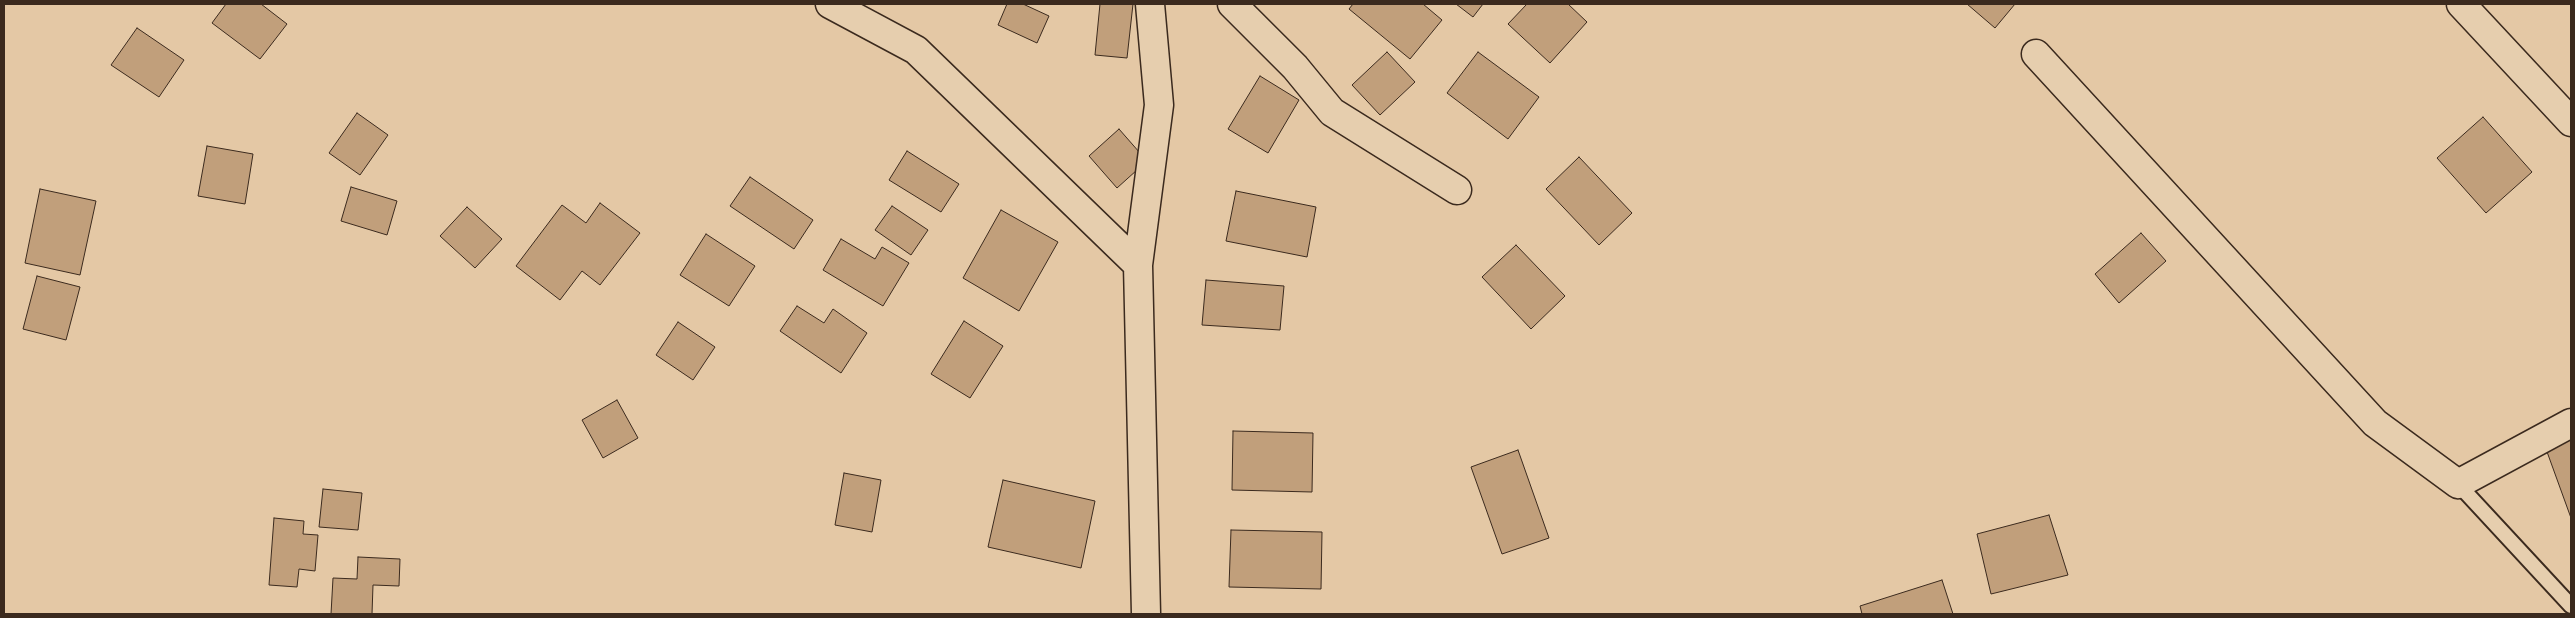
<!DOCTYPE html>
<style>
body{margin:0}
#map{position:relative;width:2575px;height:618px;overflow:hidden;background:#e4c8a5;font-family:"Gochi Hand",sans-serif}
canvas{display:block}
.frame{position:absolute;inset:0;border:5px solid #3b2a1e;pointer-events:none}
</style>
<div id="map">
<canvas width="2575" height="618"></canvas>
<div class="frame"></div>
</div>
<script>
const context = document.querySelector('canvas').getContext('2d');
context.lineJoin = 'round';
function fillPath(path, color) { context.fillStyle = color; context.fill(path, 'evenodd'); }
const toPath = rows => new Path2D(rows.map(r => 'M' + r).join(''));
function stroke(path, color, width, dash) { context.strokeStyle = color; context.lineWidth = width; context.lineCap = dash ? 'butt' : 'round'; context.setLineDash(dash || []); context.stroke(path); }
const building = toPath([
 [226,4,261,4,287,24,260,59,212,23,226,4],
 [1007,4,1023,4,1049,16,1037,43,998,25,1007,4],
 [1100,4,1133,4,1127,58,1095,55,1100,4],
 [1353,4,1423,4,1442,20,1410,59,1349,9,1353,4],
 [1456,4,1483,4,1473,17,1456,4],
 [1527,4,1568,4,1587,22,1550,63,1508,24,1527,4],
 [1967,4,2015,4,1995,28,1967,4],
 [137,28,184,60,159,97,111,65,137,28],
 [1387,52,1415,82,1380,115,1352,85,1387,52],
 [1478,52,1539,97,1508,139,1447,93,1478,52],
 [1260,76,1299,100,1268,153,1228,129,1260,76],
 [357,113,388,135,360,175,329,153,357,113],
 [2483,117,2532,172,2486,213,2437,158,2483,117],
 [1119,129,1147,161,1117,188,1089,156,1119,129],
 [207,146,253,154,245,204,198,196,207,146],
 [907,151,959,184,941,212,889,180,907,151],
 [1579,157,1632,213,1599,245,1546,189,1579,157],
 [750,177,813,220,794,249,730,206,750,177],
 [351,187,397,201,387,235,341,221,351,187],
 [40,189,96,201,80,275,25,263,40,189],
 [1236,191,1316,207,1307,257,1226,241,1236,191],
 [600,203,640,233,600,285,582,271,560,300,516,266,562,205,586,223,600,203],
 [892,206,928,230,911,255,875,230,892,206],
 [467,207,502,239,475,268,440,236,467,207],
 [1001,210,1058,242,1019,311,963,278,1001,210],
 [2141,233,2166,261,2119,303,2095,274,2141,233],
 [706,234,755,266,729,306,680,275,706,234],
 [841,239,875,259,882,247,909,263,883,306,823,270,841,239],
 [1516,245,1565,296,1531,329,1482,277,1516,245],
 [37,276,80,287,66,340,23,329,37,276],
 [1206,280,1284,286,1280,330,1202,325,1206,280],
 [797,306,824,323,833,309,867,333,841,373,780,331,797,306],
 [964,321,1003,346,970,398,931,374,964,321],
 [678,322,715,347,693,380,656,355,678,322],
 [617,400,638,438,603,458,582,420,617,400],
 [1233,431,1313,433,1312,492,1232,490,1233,431],
 [2571,440,2571,518,2546,449,2571,440],
 [1518,450,1549,538,1502,554,1471,467,1518,450],
 [844,473,881,480,872,532,835,525,844,473],
 [1003,480,1095,501,1081,568,988,547,1003,480],
 [323,489,362,493,358,530,319,527,323,489],
 [2049,515,2068,575,1991,594,1977,534,2049,515],
 [274,518,304,521,303,534,318,535,315,571,299,569,297,587,269,585,274,518],
 [1231,530,1322,532,1321,589,1229,587,1231,530],
 [358,557,400,559,399,586,373,585,372,614,331,614,333,578,357,579,358,557],
 [1942,580,1953,614,1862,614,1860,606,1942,580]
]);
const service = toPath([
 [2458,484,2571,606]
]);
const minor = toPath([
 [830,4,916,50,1138,265,1146,614],
 [1232,4,1295,67,1332,112,1457,190],
 [2461,4,2571,122],
 [2036,54,2375,423,2458,484,2571,423],
 [1138,265,1159,105,1150,4]
]);
fillPath(building, '#c19f7b');
stroke(building, '#3b2a1e', 1);
stroke(service, '#3b2a1e', 18);
stroke(minor, '#3b2a1e', 31);
stroke(service, '#e6ceae', 14);
stroke(minor, '#e6ceae', 28);
</script>
